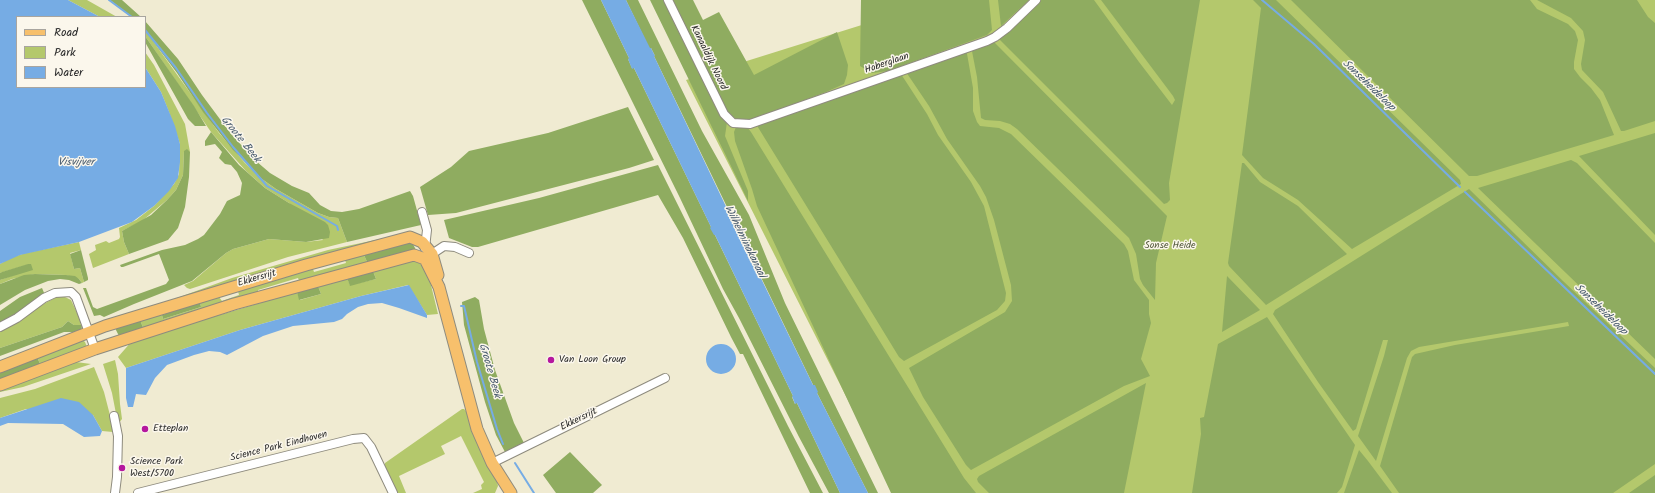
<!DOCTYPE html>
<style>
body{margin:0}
#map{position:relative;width:1655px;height:493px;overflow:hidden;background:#f0ebd2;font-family:Kalam,sans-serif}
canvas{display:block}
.legend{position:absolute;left:16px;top:16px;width:130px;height:72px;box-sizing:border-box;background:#fbf7ec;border:1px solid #a8a59f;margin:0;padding:5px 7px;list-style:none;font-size:12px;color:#2b2b2b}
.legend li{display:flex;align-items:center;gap:8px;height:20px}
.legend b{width:20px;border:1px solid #a8a59f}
</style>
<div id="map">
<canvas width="1655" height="493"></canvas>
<ul class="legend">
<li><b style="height:5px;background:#f7c06c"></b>Road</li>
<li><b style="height:11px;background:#b4c86c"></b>Park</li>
<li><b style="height:11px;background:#76ace4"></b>Water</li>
</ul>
</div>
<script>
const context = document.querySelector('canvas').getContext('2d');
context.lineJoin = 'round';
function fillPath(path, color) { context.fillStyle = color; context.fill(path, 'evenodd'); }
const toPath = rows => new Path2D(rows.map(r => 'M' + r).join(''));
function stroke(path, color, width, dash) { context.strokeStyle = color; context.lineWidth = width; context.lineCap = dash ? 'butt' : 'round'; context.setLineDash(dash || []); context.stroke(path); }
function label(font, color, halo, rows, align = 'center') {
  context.font = font + ' Kalam,sans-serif'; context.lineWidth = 3; context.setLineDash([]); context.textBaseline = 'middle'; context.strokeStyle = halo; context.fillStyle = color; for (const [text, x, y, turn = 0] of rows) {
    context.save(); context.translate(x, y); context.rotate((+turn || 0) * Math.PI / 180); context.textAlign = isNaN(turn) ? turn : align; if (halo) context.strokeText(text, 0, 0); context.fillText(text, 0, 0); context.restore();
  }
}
const green = toPath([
 [68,0,87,0,117,17,100,17],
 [931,0,1655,0,1655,493,895,493,686,80,932,3],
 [145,30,219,133,245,163,262,179,276,189,318,213,329,217,338,218,347,242,288,257,190,289,187,288,184,285,193,281,226,253,233,249,269,239,306,242,323,240,289,203,265,188,246,171,211,132,145,36],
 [145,52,154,65,185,124,190,152,184,151,183,175,176,190,167,200,142,221,122,231,124,242,129,254,93,268,89,254,96,250,95,245,106,241,109,243,119,239,120,237,119,228,136,220,154,206,174,184,179,174,180,144,169,112,161,92,145,67],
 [399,235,108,323,232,278,328,250],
 [79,242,81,250,70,253,74,269,80,268,84,282,82,283,79,279,66,275,35,274,12,279,0,284,0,280,14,275,30,264,0,273,0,264,12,257,26,253],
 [364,255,368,264,300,283,298,278,258,290,258,295,144,330,140,320,162,315,163,319,201,307,200,302,219,297,222,301,239,295,238,291,313,269,314,272,346,263,345,260],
 [413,261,418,262,424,267,430,281,438,314,427,315,408,285,361,296,240,330,126,368,118,357,132,341,297,292,300,300,321,294,318,286,347,278,350,285,376,279,373,271],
 [59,296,63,296,71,300,79,317,81,325,74,325,68,321,62,327,0,348,0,331,47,302],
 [82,339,85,342,87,347,41,366,37,357],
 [115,360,118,374,120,404,122,419,118,424,112,393,103,364],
 [76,362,91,364,23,387,0,392,0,389],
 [94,367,104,392,112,423,113,432,102,431,93,415,26,409,0,418,0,398,35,389],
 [462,409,464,409,466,411,480,450,497,480,498,486,495,493,473,493,482,489,481,485,484,482,461,436,441,446,445,454,399,476,406,493,397,493,385,467,385,463]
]);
const forest = toPath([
 [110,0,122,0,141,17,132,17],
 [582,0,601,0,630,60,628,59,632,68,633,66,794,398,792,397,795,404,796,401,840,493,829,493,799,437,739,318,723,289,680,198],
 [626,0,638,0,702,131,749,215,785,303,878,493,868,493,816,391,653,54,655,56,651,48,650,50],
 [650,0,665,0,727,122,725,136,748,191,748,201],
 [672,0,693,0,703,20,719,12,754,75,837,32,848,65,847,75,844,84,826,92,749,121,739,121,728,113],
 [861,0,989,0,992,30,987,35,888,71,872,73,860,66],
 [998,0,1029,0,1001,26],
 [1041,0,1094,0,1139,62,1172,105,1175,100,1173,96,1101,0,1200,0,1169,183,1170,200,1167,203,1164,204,996,36,1010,30],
 [1253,0,1276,0,1460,180,1461,184,1352,249,1298,200,1263,178,1242,155,1261,8],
 [1291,0,1530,0,1537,9,1568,24,1575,31,1578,40,1574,62,1574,69,1580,77,1591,88,1600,100,1614,135,1477,176,1469,176],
 [1537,0,1637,0,1648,17,1655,23,1655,121,1624,131,1621,131,1603,92,1582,70,1581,64,1585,40,1583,31,1571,18],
 [145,21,178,59,202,95,231,134,256,161,270,173,292,186,309,193,320,205,331,211,342,212,359,209,410,191,413,196,421,225,347,242,338,218,329,217,318,213,276,189,262,179,233,150,203,112,177,73,149,36,145,30],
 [145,36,194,106,206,126,195,126,188,119,145,42],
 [991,39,1167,216,1156,263,1155,300,1143,285,1140,279,1136,254,1129,238,1017,129,1010,124,1000,121,985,120,981,118,977,77,971,46],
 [966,48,973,88,973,111,977,122,980,126,999,128,1011,134,1124,244,1128,251,1134,280,1149,300,1149,314,1151,323,1141,359,1150,376,1124,386,971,470,966,465,923,397,909,368,1005,312,1012,301,1011,285,994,220,986,197,980,186,947,139,929,106,904,69],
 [899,71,927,114,938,135,971,182,984,206,1006,293,1005,301,997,310,904,361,899,357,855,285,756,124],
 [628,107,654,160,629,168,456,213,428,215,420,187,451,167,469,151,548,133],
 [736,127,747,127,751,132,919,405,964,478,976,493,891,493,757,206,752,189,735,141,734,132],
 [211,132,239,165,265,188,289,203,325,222,328,225,330,232,329,238,306,242,269,239,233,249,226,253,192,281,134,304,104,317,100,315,94,316,83,288,86,288,93,307,97,309,166,284,169,280,159,254,123,267,121,267,120,265,162,250,185,245,198,239,204,235,220,214,227,201,240,195,242,183,237,172,231,165,225,164,219,158,222,152,215,144,205,146,205,141],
 [1655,133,1655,235,1579,156],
 [187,149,190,152,189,177,185,207,178,228,168,240,129,254,124,242,122,231,151,215,167,200,176,190,183,175,184,151],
 [1571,160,1577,163,1655,243,1655,359,1478,188],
 [1242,163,1244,163,1260,182,1298,206,1347,254,1266,305,1229,266,1228,263],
 [658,165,788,426,823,493,810,493,743,354,740,354,731,337,683,238,658,195,478,247,472,247,449,238,444,220,539,198],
 [1469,189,1563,281,1655,368,1655,464,1613,493,1399,493,1380,466,1412,357,1415,354,1455,345,1569,326,1568,322,1419,347,1411,351,1407,358,1376,461,1358,436,1384,356,1388,340,1383,340,1356,429,1353,431,1318,382,1273,314,1275,310,1436,209],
 [409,243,413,244,416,250,368,264,364,255],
 [81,250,88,278,88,280,84,282,80,268,74,269,70,254],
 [28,264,31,264,33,270,0,280,0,273,2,272],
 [373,271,376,279,350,286,347,278],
 [35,274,66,275,75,276,79,279,82,283,79,284,69,280,60,279,48,281,25,290,0,305,0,284,24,275],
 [1227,276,1260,310,1222,332],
 [318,286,321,294,299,300,297,292],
 [42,288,45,295,13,316,0,323,0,311,20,297],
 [475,297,479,300,484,329,495,370,514,423,524,443,505,452,496,435,485,402,464,325,462,302],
 [200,302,201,307,163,319,162,315],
 [1267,317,1355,445,1342,487,1337,493,1192,493,1201,434,1200,418,1204,417,1218,344],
 [140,320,144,330,120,338,114,326],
 [68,321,74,325,81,325,82,327,80,332,64,332,0,356,0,348,62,327],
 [37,357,41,366,0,382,0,370],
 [1146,383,1124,493,989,493,978,482,977,479,979,476],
 [1359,450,1368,461,1392,493,1344,493],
 [570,452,602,485,593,493,556,493,543,475],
 [1655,475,1655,493,1629,493]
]);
const water = toPath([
 [0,0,68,0,100,17,17,17,17,87,145,87,145,67,161,92,175,126,180,144,180,162,178,178,169,191,154,206,132,222,79,242,20,255,0,264],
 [601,0,626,0,650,48,651,48,655,56,654,56,731,217,733,216,737,224,735,225,813,385,815,385,818,392,817,393,868,493,840,493,797,403,795,404,792,396,793,396,715,235,714,235,710,228,711,227,634,68,632,69,628,59,629,58],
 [409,285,427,315,427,318,399,308,382,303,368,304,358,307,347,314,342,319,334,322,293,326,263,336,227,355,220,352,209,351,194,355,167,365,155,378,146,395,136,394,133,407,128,407,126,398,126,368,240,330,361,296],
 '706 359a15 15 0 1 1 30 0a15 15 0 1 1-30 0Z',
 [61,398,79,402,93,415,102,431,100,436,84,437,63,424,8,423,0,426,0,418]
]);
const stream = toPath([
 [109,0,132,17],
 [1262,0,1314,44,1460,187],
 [145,30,176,68,207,113,233,147,267,186,337,226,338,230],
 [1465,192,1655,374],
 [461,306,464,306,477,362,497,429,503,444],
 [515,463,534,493]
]);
const minor = toPath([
 [668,0,724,114,733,123,750,124,987,41,995,37,1007,28,1036,0],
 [422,212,427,230,425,248],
 [429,256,444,246,455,247,469,253],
 [0,327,17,318,44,298,55,293,71,292,76,297,95,349],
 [114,416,118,436,117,477,115,493],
 [492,463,665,378],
 [138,493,353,439,364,438,371,447,393,493]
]);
const major = toPath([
 [0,367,105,326,306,265,410,237,422,242,432,254,438,275],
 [0,385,95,349,234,304,414,255,425,259,439,287,477,429,492,463,511,493]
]);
const markers = [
 [551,360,4,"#b5179e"],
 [145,429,4,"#b5179e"],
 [122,468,4,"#b5179e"]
];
const streetNames = [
 ["Kanaaldijk Noord",708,58,64],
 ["Hoberglaan",887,64,-19],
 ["Ekkersrijt",257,279,-16],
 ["Ekkersrijt",579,420,-26],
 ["Science Park Eindhoven",279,447,-14]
];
const parkNames = [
 ["Sonse Heide",1170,246]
];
const poiNames = [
 ["Van Loon Group",559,360],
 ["Etteplan",153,429],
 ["Science Park",130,462],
 ["West/5700",130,474]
];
const waterNames = [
 ["Sonseheideloop",1368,86,44],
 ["Groote Beek",240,140,51],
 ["Visvijver",76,163],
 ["Wilhelminakanaal",744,242,64],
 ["Sonseheideloop",1600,310,44],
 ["Groote Beek",489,371,74]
];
fillPath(green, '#b4c86c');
fillPath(forest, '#8fac60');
fillPath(water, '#76ace4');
stroke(stream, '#76ace4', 2);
stroke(minor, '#8e8b7e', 10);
stroke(major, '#8e8b7e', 13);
stroke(minor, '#fff', 8);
stroke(major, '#f7c06c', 11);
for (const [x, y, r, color] of markers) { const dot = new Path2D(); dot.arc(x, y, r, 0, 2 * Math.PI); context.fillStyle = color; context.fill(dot); stroke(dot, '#fbf7ec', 1.5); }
label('10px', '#2b2b2b', '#fbf7ec', streetNames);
label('10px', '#545a3e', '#fbf7ec', parkNames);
label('10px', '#2b2b2b', '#fbf7ec', poiNames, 'left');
label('italic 11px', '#45586c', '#fbf7ec', waterNames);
</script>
